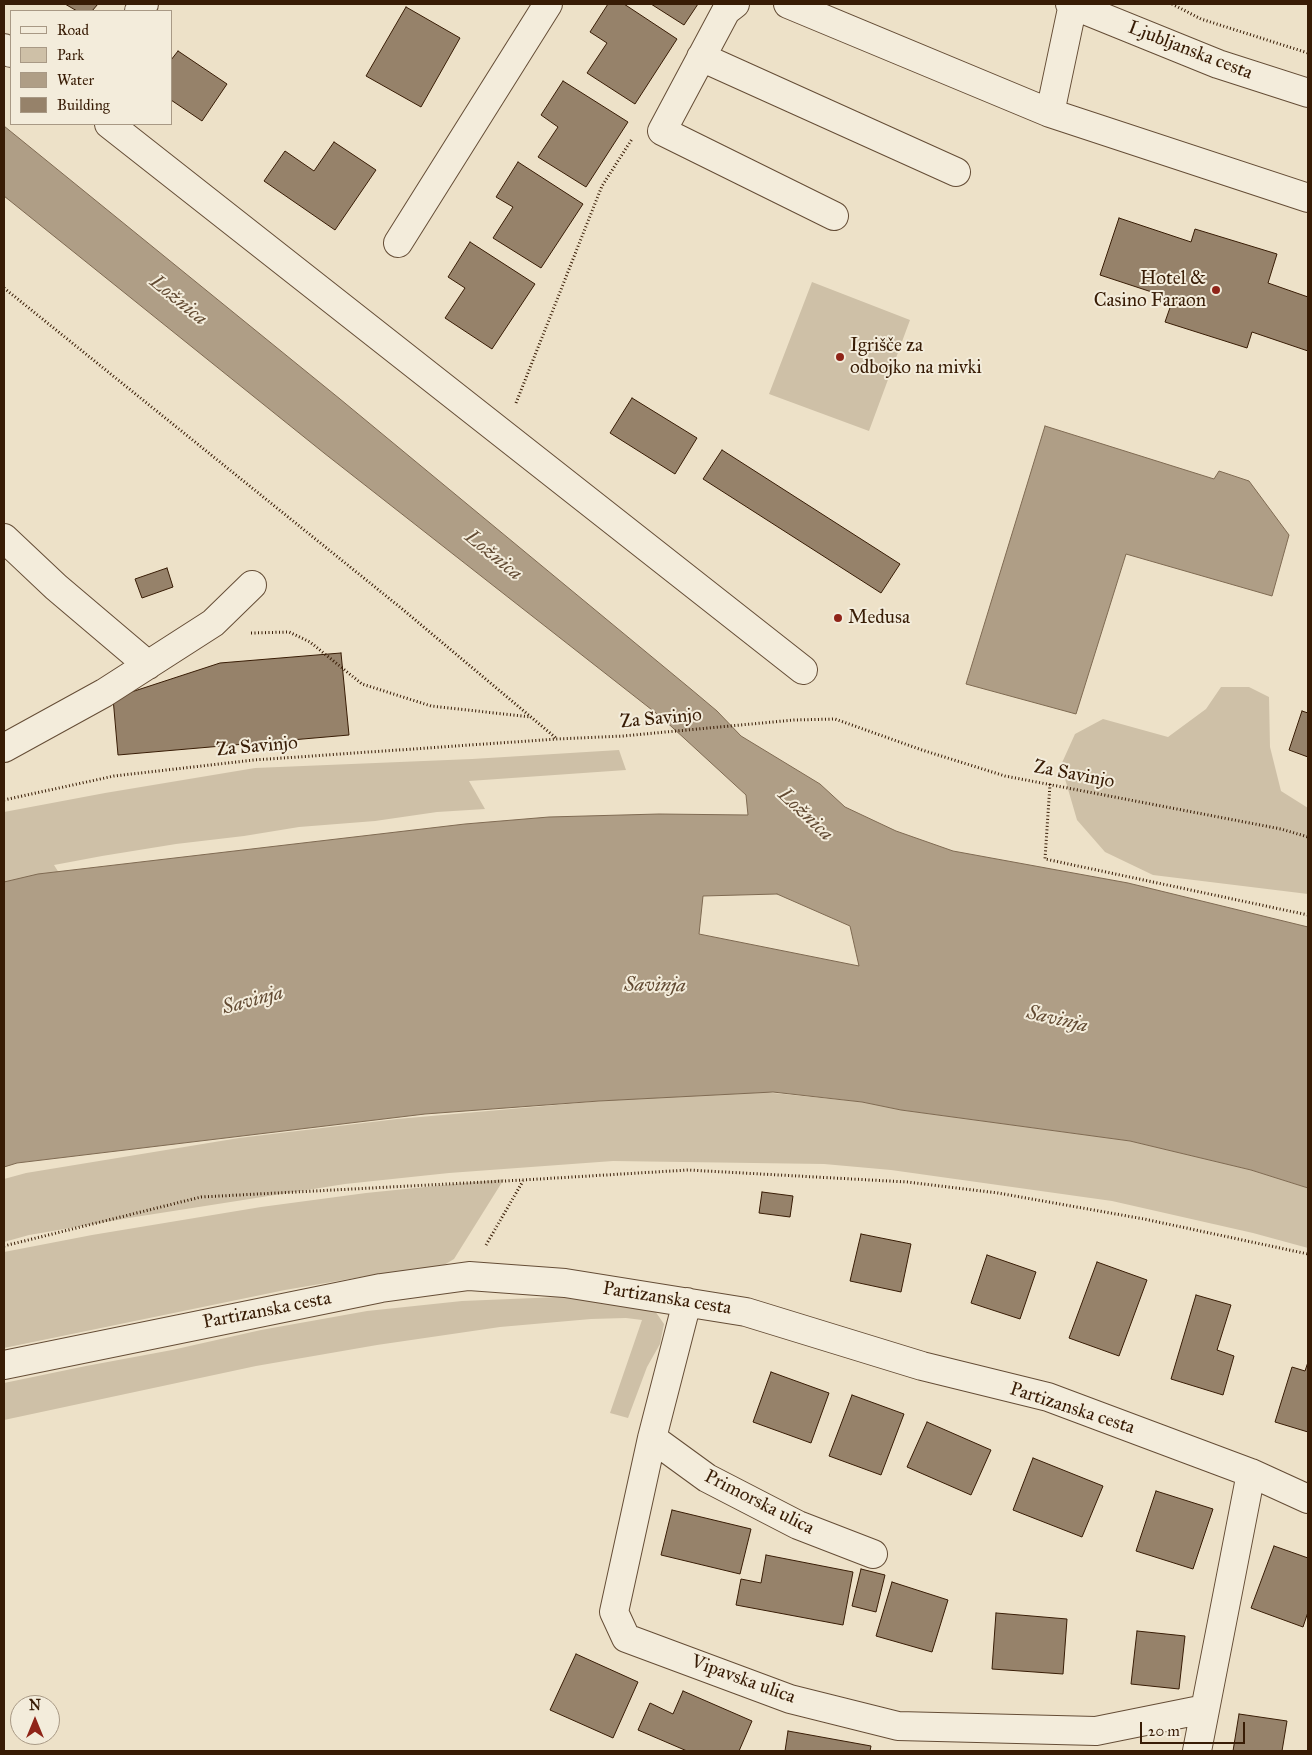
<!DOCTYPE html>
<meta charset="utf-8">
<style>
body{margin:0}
#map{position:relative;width:1312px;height:1755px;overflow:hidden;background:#ede1c8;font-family:"IM FELL Great Primer",serif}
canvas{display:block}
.frame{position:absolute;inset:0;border:5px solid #381c05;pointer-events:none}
.legend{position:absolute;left:10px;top:10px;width:162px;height:115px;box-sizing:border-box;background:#f3ecdb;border:1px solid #a89985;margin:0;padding:6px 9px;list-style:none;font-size:15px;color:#381c05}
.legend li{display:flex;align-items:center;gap:10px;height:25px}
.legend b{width:25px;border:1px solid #a89985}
.north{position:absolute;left:10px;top:1695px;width:50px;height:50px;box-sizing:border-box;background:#f3ecdb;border:1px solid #a89985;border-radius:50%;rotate:0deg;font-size:14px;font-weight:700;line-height:20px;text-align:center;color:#381c05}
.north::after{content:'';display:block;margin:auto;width:18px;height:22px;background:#8f2418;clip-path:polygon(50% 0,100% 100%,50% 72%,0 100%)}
.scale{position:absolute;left:1140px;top:1722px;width:105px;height:22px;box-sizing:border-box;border:2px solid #381c05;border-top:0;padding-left:6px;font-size:15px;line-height:18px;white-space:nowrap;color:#381c05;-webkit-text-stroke:4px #f3ecdb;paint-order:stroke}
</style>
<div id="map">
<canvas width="1312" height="1755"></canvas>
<div class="frame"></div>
<ul class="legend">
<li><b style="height:6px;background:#f3ecdb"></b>Road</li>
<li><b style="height:14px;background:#cec0a7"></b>Park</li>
<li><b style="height:14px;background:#af9e86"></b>Water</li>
<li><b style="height:14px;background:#96826a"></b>Building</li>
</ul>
<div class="north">N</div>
<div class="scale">20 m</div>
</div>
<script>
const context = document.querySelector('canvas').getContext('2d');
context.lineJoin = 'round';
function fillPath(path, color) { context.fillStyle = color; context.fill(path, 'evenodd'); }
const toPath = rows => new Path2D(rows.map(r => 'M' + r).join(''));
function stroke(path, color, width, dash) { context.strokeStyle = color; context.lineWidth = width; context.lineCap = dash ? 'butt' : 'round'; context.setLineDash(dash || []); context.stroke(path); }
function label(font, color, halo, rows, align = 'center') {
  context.font = font + ' "IM FELL Great Primer",serif'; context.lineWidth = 4; context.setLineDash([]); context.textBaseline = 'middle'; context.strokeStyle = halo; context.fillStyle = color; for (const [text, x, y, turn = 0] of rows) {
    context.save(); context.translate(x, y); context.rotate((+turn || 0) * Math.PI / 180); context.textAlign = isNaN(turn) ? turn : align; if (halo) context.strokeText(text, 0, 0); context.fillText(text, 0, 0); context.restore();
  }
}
const green = toPath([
 [812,282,910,320,869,431,769,394],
 [1221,687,1249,687,1269,697,1270,747,1281,791,1308,808,1308,894,1153,875,1105,852,1077,820,1061,765,1075,734,1103,719,1168,737,1206,709],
 [619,750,626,770,469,781,485,809,437,812,375,821,299,827,244,836,176,844,102,856,54,865,61,876,4,890,4,812,105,793,255,768,472,759],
 [763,1092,862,1102,901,1110,1130,1141,1251,1170,1308,1188,1308,1248,1253,1233,1112,1201,891,1170,824,1164,613,1161,449,1173,345,1184,135,1217,29,1235,4,1242,4,1179,26,1173,239,1138,397,1119,613,1100],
 [504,1179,454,1259,439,1268,361,1277,285,1290,4,1348,4,1252,92,1235,261,1207,366,1193],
 [559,1297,629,1305,655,1311,664,1324,660,1344,647,1367,628,1418,610,1413,642,1320,626,1318,591,1319,500,1327,377,1345,256,1366,4,1420,4,1383,86,1366,172,1350,261,1330,367,1311,462,1301]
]);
const water = toPath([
 [4,126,340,399,692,690,717,711,741,736,820,784,845,807,896,831,953,851,1128,883,1308,927,1308,1188,1251,1170,1130,1141,901,1110,862,1102,773,1092,599,1101,425,1114,17,1163,4,1167,4,882,38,874,465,824,549,817,659,814,748,815,746,795,661,717,324,453,4,196,4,126],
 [777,894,850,926,859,966,699,934,703,896,777,894],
 [1045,426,1214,479,1219,471,1249,481,1289,535,1272,596,1126,554,1076,714,966,684,1045,426]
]);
const building = toPath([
 [65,4,98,4,92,11,77,11,65,4],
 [608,4,624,4,677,39,635,104,587,73,607,43,590,32,608,4],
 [651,4,698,4,684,25,651,4],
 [406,7,460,38,421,107,366,76,406,7],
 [178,51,227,84,202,121,171,100,171,60,178,51],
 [563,81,628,122,586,187,538,157,558,127,541,115,563,81],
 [334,142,376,170,335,230,264,181,285,151,314,171,334,142],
 [518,162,583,204,541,268,493,238,513,207,496,197,518,162],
 [1119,218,1191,242,1195,229,1277,254,1268,283,1308,297,1308,351,1252,332,1247,348,1165,322,1173,299,1100,275,1119,218],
 [470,242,535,284,492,349,445,318,465,288,448,277,470,242],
 [632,398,697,438,675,474,610,433,632,398],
 [722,450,900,564,881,593,703,479,722,450],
 [167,568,173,587,142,598,135,579,167,568],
 [341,653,349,735,118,755,113,698,220,663,341,653],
 [1302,711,1308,713,1308,757,1289,750,1302,711],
 [762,1192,793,1196,790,1217,759,1213,762,1192],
 [861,1234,911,1244,901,1292,850,1281,861,1234],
 [987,1255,1036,1272,1020,1319,971,1303,987,1255],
 [1097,1262,1147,1280,1119,1356,1069,1338,1097,1262],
 [1196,1295,1231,1305,1217,1350,1234,1356,1223,1395,1171,1379,1196,1295],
 [1308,1362,1308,1432,1275,1422,1292,1367,1305,1371,1308,1362],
 [771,1372,829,1393,811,1443,753,1422,771,1372],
 [852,1395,904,1414,881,1475,829,1456,852,1395],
 [927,1422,991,1450,971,1495,907,1467,927,1422],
 [1033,1458,1103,1486,1082,1537,1013,1510,1033,1458],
 [1156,1491,1213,1509,1193,1569,1136,1551,1156,1491],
 [672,1510,751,1529,740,1574,661,1555,672,1510],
 [1274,1546,1308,1558,1308,1612,1303,1627,1251,1608,1274,1546],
 [766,1555,853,1572,843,1625,736,1605,741,1579,761,1583,766,1555],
 [861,1569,885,1575,876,1612,852,1606,861,1569],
 [892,1582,948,1600,932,1652,876,1636,892,1582],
 [996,1613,1067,1619,1063,1674,992,1669,996,1613],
 [1137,1631,1185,1636,1179,1689,1131,1684,1137,1631],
 [576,1654,638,1682,613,1738,550,1710,576,1654],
 [683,1691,752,1721,739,1751,687,1751,638,1730,650,1703,673,1714,683,1691],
 [1239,1714,1287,1721,1282,1751,1233,1751,1239,1714],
 [788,1731,871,1746,870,1751,785,1751,788,1731]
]);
const path = toPath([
 [1172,4,1201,19,1308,53],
 [4,288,401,608,556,738],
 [516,403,602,186,632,139],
 [251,633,289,632,310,642,362,684,431,706,531,717],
 [1050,784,1045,859,1308,915],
 [4,800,114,776,254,760,557,739,623,736,794,720,835,719,922,750,1005,776,1281,829,1308,837],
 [486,1245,523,1181],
 [4,1246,201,1197,523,1180,688,1170,907,1182,998,1193,1144,1219,1308,1254]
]);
const minor = toPath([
 [735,4,726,11,662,131,834,216],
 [788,4,1050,113],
 [1070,4,1218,64,1308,93],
 [1073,4,1050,113,1308,198],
 [139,11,144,4],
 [4,48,11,53],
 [701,57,956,172],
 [109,124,803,670],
 [398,243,548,4],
 [4,538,56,587,148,665],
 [4,748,104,693,213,623,252,585],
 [687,1302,652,1438,614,1612,626,1638,790,1699,898,1726,1096,1731,1205,1709],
 [4,1365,381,1288,469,1276,565,1283,746,1312,922,1366,1048,1397,1251,1473,1308,1499],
 [652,1438,707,1478,798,1525,873,1554],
 [1197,1751,1251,1473]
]);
const markers = [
 [1216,290,5,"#8f2418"],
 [840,357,5,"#8f2418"],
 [838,618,5,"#8f2418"]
];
const streetNames = [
 ["Ljubljanska cesta",1190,51,21],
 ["Za Savinjo",661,719,-5],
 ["Za Savinjo",257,747,-5],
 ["Za Savinjo",1074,775,11],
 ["Partizanska cesta",667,1299,9],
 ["Partizanska cesta",267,1311,-11],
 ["Partizanska cesta",1072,1409,18],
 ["Primorska ulica",759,1503,27],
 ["Vipavska ulica",743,1680,20]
];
const poiNames = [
 ["Hotel &",1206,279,"right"],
 ["Casino Faraon",1206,301,"right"],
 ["Igrišče za",850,346],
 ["odbojko na mivki",850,368],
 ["Medusa",848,618]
];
const waterNames = [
 ["Ložnica",178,301,39],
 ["Ložnica",493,556,39],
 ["Ložnica",805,815,43],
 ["Savinja",655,986,1],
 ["Savinja",253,1001,-15],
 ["Savinja",1057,1020,13]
];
fillPath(green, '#cec0a7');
fillPath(water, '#af9e86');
stroke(water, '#7f6a52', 1);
fillPath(building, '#96826a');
stroke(building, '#381c05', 1);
stroke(minor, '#654d36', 30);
stroke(path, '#381c05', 3, [1, 2.5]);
stroke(minor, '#f3ecdb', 28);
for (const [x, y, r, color] of markers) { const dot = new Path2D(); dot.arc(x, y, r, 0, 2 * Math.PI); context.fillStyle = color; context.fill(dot); stroke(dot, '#f3ecdb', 2); }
label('19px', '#381c05', '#f3ecdb', streetNames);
label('19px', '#381c05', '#f3ecdb', poiNames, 'left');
label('italic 20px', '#624a32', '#f3ecdb', waterNames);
</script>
